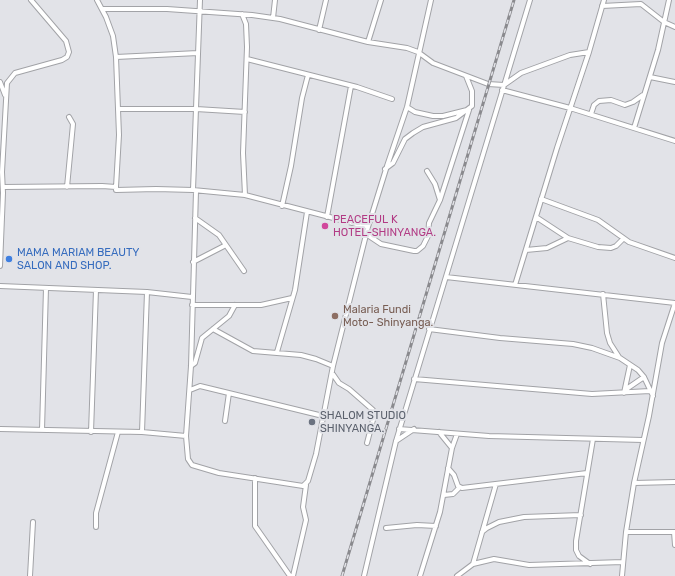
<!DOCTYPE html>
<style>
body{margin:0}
canvas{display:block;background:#e2e3e8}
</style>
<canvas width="675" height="576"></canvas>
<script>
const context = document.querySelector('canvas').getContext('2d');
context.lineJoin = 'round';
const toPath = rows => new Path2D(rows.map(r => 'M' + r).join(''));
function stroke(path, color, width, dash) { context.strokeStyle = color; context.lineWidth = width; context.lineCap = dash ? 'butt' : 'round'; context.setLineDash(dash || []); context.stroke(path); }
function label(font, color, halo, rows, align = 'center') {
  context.font = font + ' Rubik,sans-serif'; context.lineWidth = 4; context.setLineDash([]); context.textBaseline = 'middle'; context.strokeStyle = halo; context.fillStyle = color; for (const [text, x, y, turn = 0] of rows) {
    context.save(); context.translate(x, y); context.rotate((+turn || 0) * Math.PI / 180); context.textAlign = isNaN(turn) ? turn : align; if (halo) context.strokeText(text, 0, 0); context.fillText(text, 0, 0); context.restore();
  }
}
const minor = toPath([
 [97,0,106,17,113,36,116,57,119,135,116,187],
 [602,6,641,4,664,22,675,27],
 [102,9,167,9,252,15,280,19,368,42,407,48,418,52,433,63,488,84,504,85,521,73,570,55,589,52],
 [242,14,246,24,247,47,243,153,245,195],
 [273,18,275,0],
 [319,30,326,0],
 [368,42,381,0],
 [116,57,198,53],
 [247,59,357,87,392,99],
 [650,77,675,82],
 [0,82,5,95],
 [502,90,570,108,675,141],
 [407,107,415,112,433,116,443,116,467,110],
 [118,109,196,109,245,112],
 [591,114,594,105,599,101,611,100,625,105,633,102,643,95],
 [634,128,658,50,669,0],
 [385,169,393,163,405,139,413,133,423,127,456,118,472,106,472,91,466,76],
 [427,171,435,184,440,200],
 [3,187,102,186,116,187,116,190,156,189,193,190,245,195,368,227],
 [67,187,73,124,69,117],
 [193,190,200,0],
 [196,191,191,366,186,436,188,459,192,465,219,473,303,486,308,481,316,454,333,366,368,227,387,166,407,107,431,0],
 [541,199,598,220,629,242,675,258],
 [282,206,291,166,302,98,308,75],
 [327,217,351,86],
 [536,217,568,238],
 [195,218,219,235,244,271],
 [366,234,381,244,414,251,417,251,423,246,428,236,429,223,440,200,469,110],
 [526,250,547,248,568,238,598,247,611,248,616,246,623,239],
 [193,262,226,245],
 [0,266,3,193,2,172,7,83,15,73,62,60,67,57,69,52,66,41,31,0],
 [446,277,675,303],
 [515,285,557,148,589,52,604,0],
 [0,286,147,292,192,297],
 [603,294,607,333,610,343,619,357],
 [192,305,261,305,292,298],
 [213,329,253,351,301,355,316,359,333,366],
 [429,329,500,338,573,344,592,348,620,358,638,370,644,377,653,396],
 [277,352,295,290,307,212],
 [191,366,195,363,202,338,229,316,235,305],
 [332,373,339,383,349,389,373,410,373,420,367,443],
 [414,379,592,394,650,391],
 [190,390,200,386,323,416],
 [625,390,644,377],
 [624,393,630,365],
 [225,421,229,393],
 [0,429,142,432,186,436],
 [399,429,489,436,643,440],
 [42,430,46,288],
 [91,432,96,290],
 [142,432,147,292],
 [396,441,414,429],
 [452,448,457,434],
 [448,468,454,475,458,486,462,488,587,473],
 [255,478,255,526,290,576],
 [634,483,675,482],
 [444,495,453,494,459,488],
 [96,527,96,513,118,432],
 [386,528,417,525,436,526],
 [482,532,487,528,499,522,524,517,581,515],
 [626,532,675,532],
 [674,532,675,545],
 [473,564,496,484],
 [590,564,579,556,576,550,576,541,593,439],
 [30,576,33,522],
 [293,576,306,520,303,507,306,485],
 [364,576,396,441,530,0],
 [420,576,440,512,452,448,439,432],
 [457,576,473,564,494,559,529,565,623,562],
 [622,576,626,532,634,483,649,416,662,343,675,303]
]);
const rail = toPath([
 [342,576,514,0]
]);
const markers = [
 [325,226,4,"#d1479c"],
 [9,259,4,"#3f7fe0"],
 [335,316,4,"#8d6e63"],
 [312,422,4,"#6b7280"]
];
const hotelNames = [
 ["PEACEFUL K",333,220],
 ["HOTEL-SHINYANGA.",333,233]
];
const shopNames = [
 ["MAMA MARIAM BEAUTY",17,253],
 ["SALON AND SHOP.",17,266]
];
const educationNames = [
 ["Malaria Fundi",343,310],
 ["Moto- Shinyanga.",343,323]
];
const worshipNames = [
 ["SHALOM STUDIO",320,416],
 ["SHINYANGA.",320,429]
];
stroke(minor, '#a2a3a7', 6);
stroke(minor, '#fff', 4);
stroke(rail, '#8a8a8e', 3);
stroke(rail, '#e2e3e8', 1.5, [4.5]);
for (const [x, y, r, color] of markers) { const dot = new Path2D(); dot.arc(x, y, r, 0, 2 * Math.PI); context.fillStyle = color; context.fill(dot); stroke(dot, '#e2e3e8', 1.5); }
label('11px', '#b23c85', '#e2e3e8', hotelNames, 'left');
label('11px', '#366cbe', '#e2e3e8', shopNames, 'left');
label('11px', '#785e54', '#e2e3e8', educationNames, 'left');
label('11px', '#5b616d', '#e2e3e8', worshipNames, 'left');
</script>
